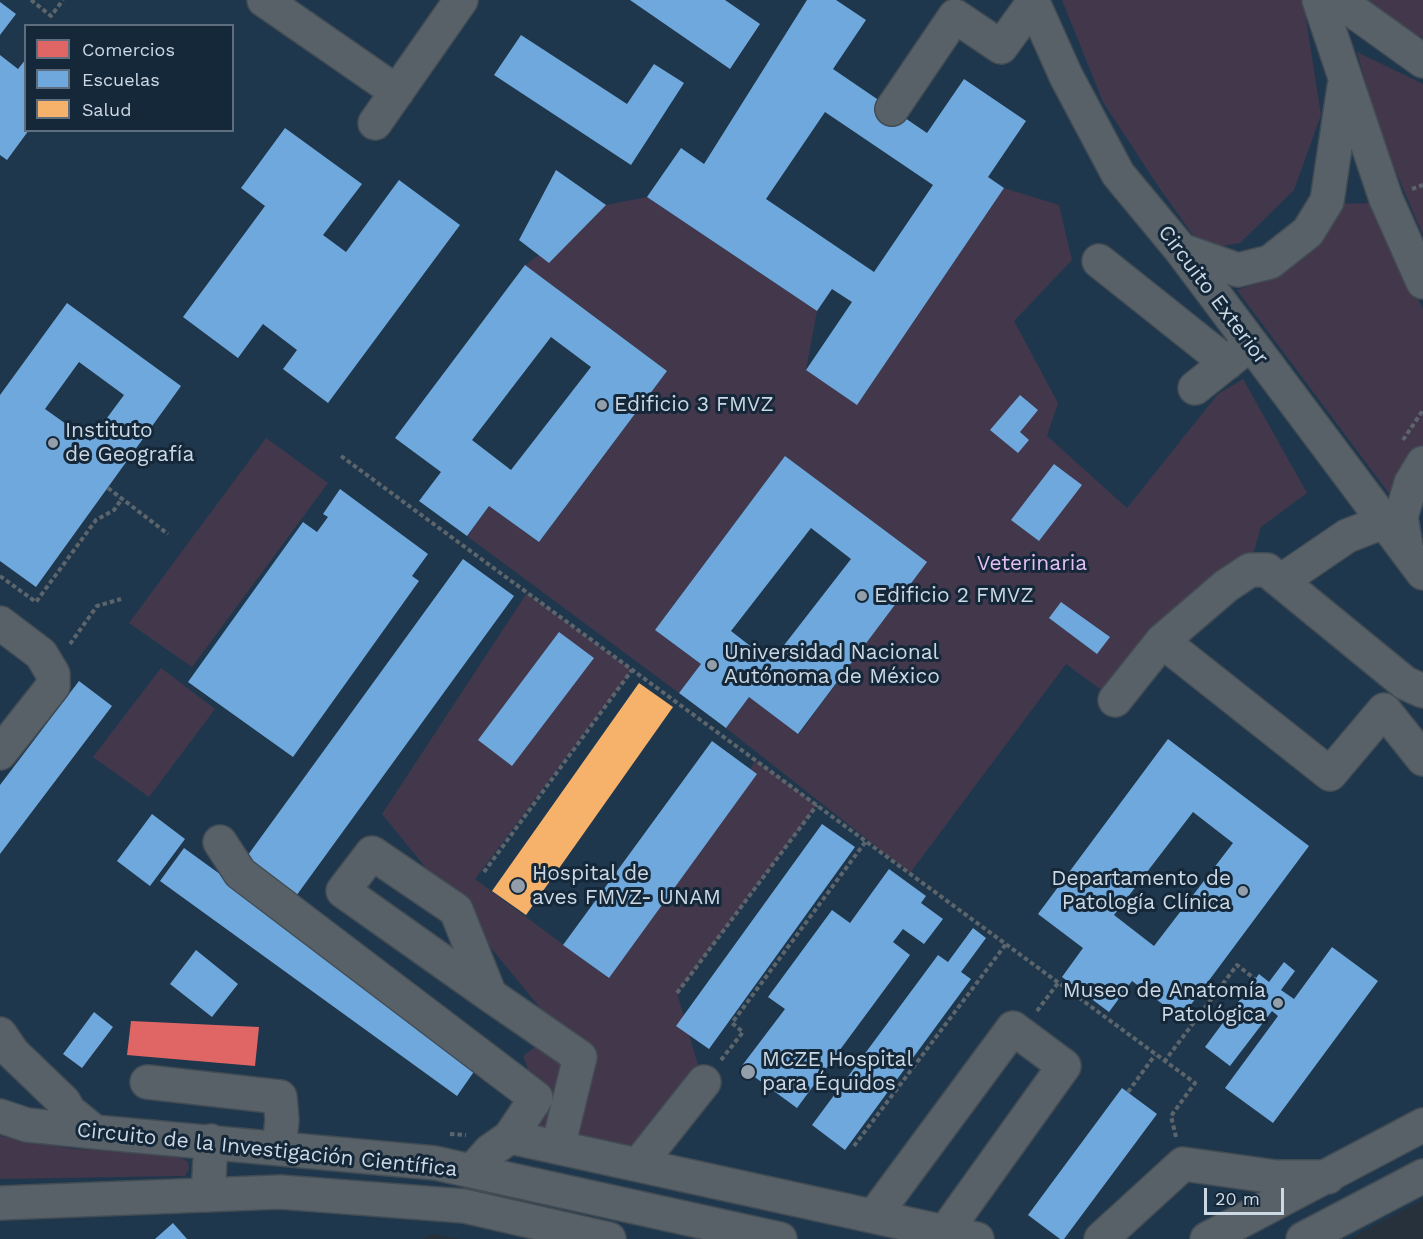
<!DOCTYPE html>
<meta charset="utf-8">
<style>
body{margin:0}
#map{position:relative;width:1423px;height:1239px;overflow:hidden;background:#26313c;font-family:"Work Sans",sans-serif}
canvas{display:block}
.legend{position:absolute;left:24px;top:24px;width:210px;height:108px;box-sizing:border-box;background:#15283a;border:2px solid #5e6e7e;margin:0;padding:8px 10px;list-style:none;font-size:18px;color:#ccd8e3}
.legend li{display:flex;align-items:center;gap:12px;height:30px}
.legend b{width:30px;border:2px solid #5e6e7e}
.scale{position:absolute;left:1204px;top:1188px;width:80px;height:27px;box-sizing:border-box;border:3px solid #ccd8e3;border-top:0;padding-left:8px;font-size:18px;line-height:21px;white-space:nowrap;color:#ccd8e3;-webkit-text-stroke:4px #15283a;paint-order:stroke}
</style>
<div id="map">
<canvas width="1423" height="1239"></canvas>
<ul class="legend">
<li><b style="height:16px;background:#e06666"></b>Comercios</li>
<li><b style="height:16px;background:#6fa8dc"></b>Escuelas</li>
<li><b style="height:16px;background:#f6b26b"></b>Salud</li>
</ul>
<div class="scale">20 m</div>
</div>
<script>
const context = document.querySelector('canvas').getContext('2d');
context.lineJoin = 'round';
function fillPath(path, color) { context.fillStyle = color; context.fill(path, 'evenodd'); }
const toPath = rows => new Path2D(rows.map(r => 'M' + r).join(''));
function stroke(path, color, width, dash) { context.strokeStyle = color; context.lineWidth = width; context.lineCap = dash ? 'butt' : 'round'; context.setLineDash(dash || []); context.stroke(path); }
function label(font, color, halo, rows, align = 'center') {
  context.font = font + ' "Work Sans",sans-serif'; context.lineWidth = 6; context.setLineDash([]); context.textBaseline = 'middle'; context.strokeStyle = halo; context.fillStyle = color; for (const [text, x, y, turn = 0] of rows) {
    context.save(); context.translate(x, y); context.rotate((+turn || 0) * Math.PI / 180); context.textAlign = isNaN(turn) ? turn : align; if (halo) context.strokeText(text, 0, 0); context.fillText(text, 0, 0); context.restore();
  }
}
const built = toPath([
 [0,0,1423,0,1423,1200,1349,1239,461,1239,433,1234,422,1239,0,1239],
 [26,26,232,26,232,130,26,130]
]);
const green = toPath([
 [1062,0,1303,0,1321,115,1294,190,1240,243,1203,249,1158,186,1103,102],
 [1369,0,1423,0,1423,38,1404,28],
 [1357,52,1423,84,1423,235,1382,139],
 [1004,188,1059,205,1072,260,1014,321,1058,403,1047,436,1127,508,1218,394,1243,379,1307,493,1261,527,1249,568,1115,700,1066,664,910,873,726,728,749,697,799,734,926,562,785,456,655,630,701,664,679,693,467,536,489,506,539,542,667,371,525,265,606,205,647,197,817,311,806,370,857,404],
 [1373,203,1423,309,1423,445,1403,472,1397,504,1237,290,1259,283,1288,268,1335,204],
 [266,438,328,483,192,667,129,623],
 [527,593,632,670,475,879,608,978,756,760,817,805,677,993,702,1079,638,1162,531,1138,539,1098,523,1056,558,1030,382,814],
 [161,668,215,709,149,797,93,757],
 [0,1136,73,1149,161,1153,183,1159,188,1162,189,1169,185,1176,0,1179]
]);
const shops = toPath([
 [131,1021,259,1027,255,1066,127,1055]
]);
const schools = toPath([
 [630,0,725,0,760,24,730,69],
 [807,0,836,0,866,20,833,69,927,133,964,79,1026,121,988,177,1004,188,857,405,806,370,852,302,832,289,817,311,647,197,681,148,704,164],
 [825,112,933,185,874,272,766,199],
 [0,2,16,14,0,35],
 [521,35,627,104,654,64,684,83,631,165,494,75],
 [0,55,18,69,26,59,26,130,29,130,7,160,0,155],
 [285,128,362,184,323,235,346,252,399,180,460,225,328,403,283,369,297,350,263,324,238,358,183,317,265,206,241,188],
 [556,170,606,205,549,263,519,240],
 [525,265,667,371,539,542,489,506,467,536,419,501,441,472,395,438],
 [551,337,591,367,511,470,472,440],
 [67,303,181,386,36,587,0,561,0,395],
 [79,362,124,395,90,441,45,409],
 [1020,395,1038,410,1020,432,1029,440,1018,453,990,430],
 [785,456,927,562,798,734,749,697,726,728,679,693,701,664,655,630],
 [811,528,851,559,771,662,731,631],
 [1054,464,1082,485,1039,541,1011,520],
 [340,489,428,554,412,576,419,581,293,757,188,682,303,522,317,532,328,517,323,514],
 [463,559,514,596,291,903,240,866],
 [1061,602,1110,637,1097,654,1049,618],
 [559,632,594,658,512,766,478,740],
 [79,681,112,706,0,854,0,785],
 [1168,739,1309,846,1181,1018,1132,981,1109,1012,1062,977,1083,948,1038,914],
 [1193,812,1233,843,1154,946,1114,915],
 [712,741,757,774,609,978,563,945],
 [152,814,185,839,150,886,117,861],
 [822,824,855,847,709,1049,676,1026],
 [184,848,480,1063,457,1096,160,881],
 [889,869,926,896,921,903,943,919,924,944,903,929,893,942,910,955,797,1108,741,1067,785,1009,768,997,832,910,850,923],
 [973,928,986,938,961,972,971,979,845,1150,812,1125,938,955,948,962],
 [1332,947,1378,981,1273,1123,1225,1088,1278,1016,1272,1011,1230,1066,1205,1047,1259,974,1269,982,1284,962,1295,971,1281,990,1294,999],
 [196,950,238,984,212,1017,170,984],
 [94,1012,113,1027,82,1068,63,1054],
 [1122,1088,1157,1114,1064,1239,1060,1239,1028,1215],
 [173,1223,187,1239,155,1239]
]);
const health = toPath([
 [639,683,673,707,526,915,492,891]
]);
const path = toPath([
 [31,0,51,16,63,0],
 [1412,189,1423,185],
 [1403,440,1423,410],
 [341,456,1195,1083,1171,1116,1176,1137],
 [108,488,168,534],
 [0,576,36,602,96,520,114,510,121,500],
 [70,644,97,606,121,599],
 [484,872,632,670],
 [677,993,817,805],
 [1037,1011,1058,983],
 [721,1060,743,1032,732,1023,866,841],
 [1164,1062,1237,965,1255,979],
 [1128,1092,1155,1055],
 [450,1134,466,1135],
 [854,1146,1006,944]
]);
const minor = toPath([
 [264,0,397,92],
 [1032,0,1066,76,1118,174,1181,250,1423,573],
 [1319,0,1386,199,1423,282],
 [1338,0,1423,61],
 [892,109,955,16,1001,47,1033,3],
 [375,123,461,0],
 [1181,250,1238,270,1270,262,1308,232,1327,201,1344,87],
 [1099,261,1227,363],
 [1195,388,1244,349],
 [1407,552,1401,517,1411,483,1423,463],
 [1281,581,1347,536,1383,522],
 [0,623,41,654,53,674,53,686,0,753],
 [1423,691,1405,683,1267,570,1250,570,1226,586,1162,641,1330,774,1384,710,1423,759],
 [1115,700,1162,641],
 [220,842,240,873,536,1098,510,1137],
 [490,995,456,910,372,853,343,891,490,995,580,1057,558,1147],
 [0,1034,13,1053,64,1102,69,1111,95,1132],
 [147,1082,280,1097,282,1120,279,1148],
 [0,1116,27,1125,95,1132,435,1163,780,1239],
 [639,1164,704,1082],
 [478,1172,480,1162,490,1151,510,1137,977,1239],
 [208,1195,211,1141],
 [0,1203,280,1192,464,1206,609,1239],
 [874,1216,1013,1028,1064,1066,945,1232],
 [1101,1239,1183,1164,1276,1177,1328,1177],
 [1207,1239,1423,1125],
 [1303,1239,1423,1176]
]);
const markers = [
 [602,405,6,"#929ea9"],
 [53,443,6,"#929ea9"],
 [862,596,6,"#929ea9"],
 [712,665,6,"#929ea9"],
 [518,886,8,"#929ea9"],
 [1243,891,6,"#929ea9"],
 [1278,1003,6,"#929ea9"],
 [748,1072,8,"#929ea9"]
];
const streetNames = [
 ["Circuito Exterior",1213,295,53],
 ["Circuito de la Investigación Científica",267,1150,6]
];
const poiNames = [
 ["Edificio 3 FMVZ",614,405],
 ["Instituto",65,431],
 ["de Geografía",65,455],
 ["Edificio 2 FMVZ",874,596],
 ["Universidad Nacional",724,653],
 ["Autónoma de México",724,677],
 ["Hospital de",532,874],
 ["aves FMVZ- UNAM",532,898],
 ["Departamento de",1231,879,"right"],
 ["Patología Clínica",1231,903,"right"],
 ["Museo de Anatomía",1266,991,"right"],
 ["Patológica",1266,1015,"right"],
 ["MCZE Hospital",762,1060],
 ["para Équidos",762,1084]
];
const parkNames = [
 ["Veterinaria",1032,564]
];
fillPath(built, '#1f374c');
fillPath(green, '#43374c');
fillPath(shops, '#e06666');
fillPath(schools, '#6fa8dc');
fillPath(health, '#f6b26b');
stroke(minor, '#424c54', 36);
stroke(path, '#5d656c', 4, [4.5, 3]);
stroke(minor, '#596168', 33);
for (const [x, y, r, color] of markers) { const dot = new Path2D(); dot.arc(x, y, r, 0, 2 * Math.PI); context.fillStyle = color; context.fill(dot); stroke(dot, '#15283a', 2); }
label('21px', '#ccd8e3', '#15283a', streetNames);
label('21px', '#ccd8e3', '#15283a', poiNames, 'left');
label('21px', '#e4bff5', '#15283a', parkNames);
</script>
